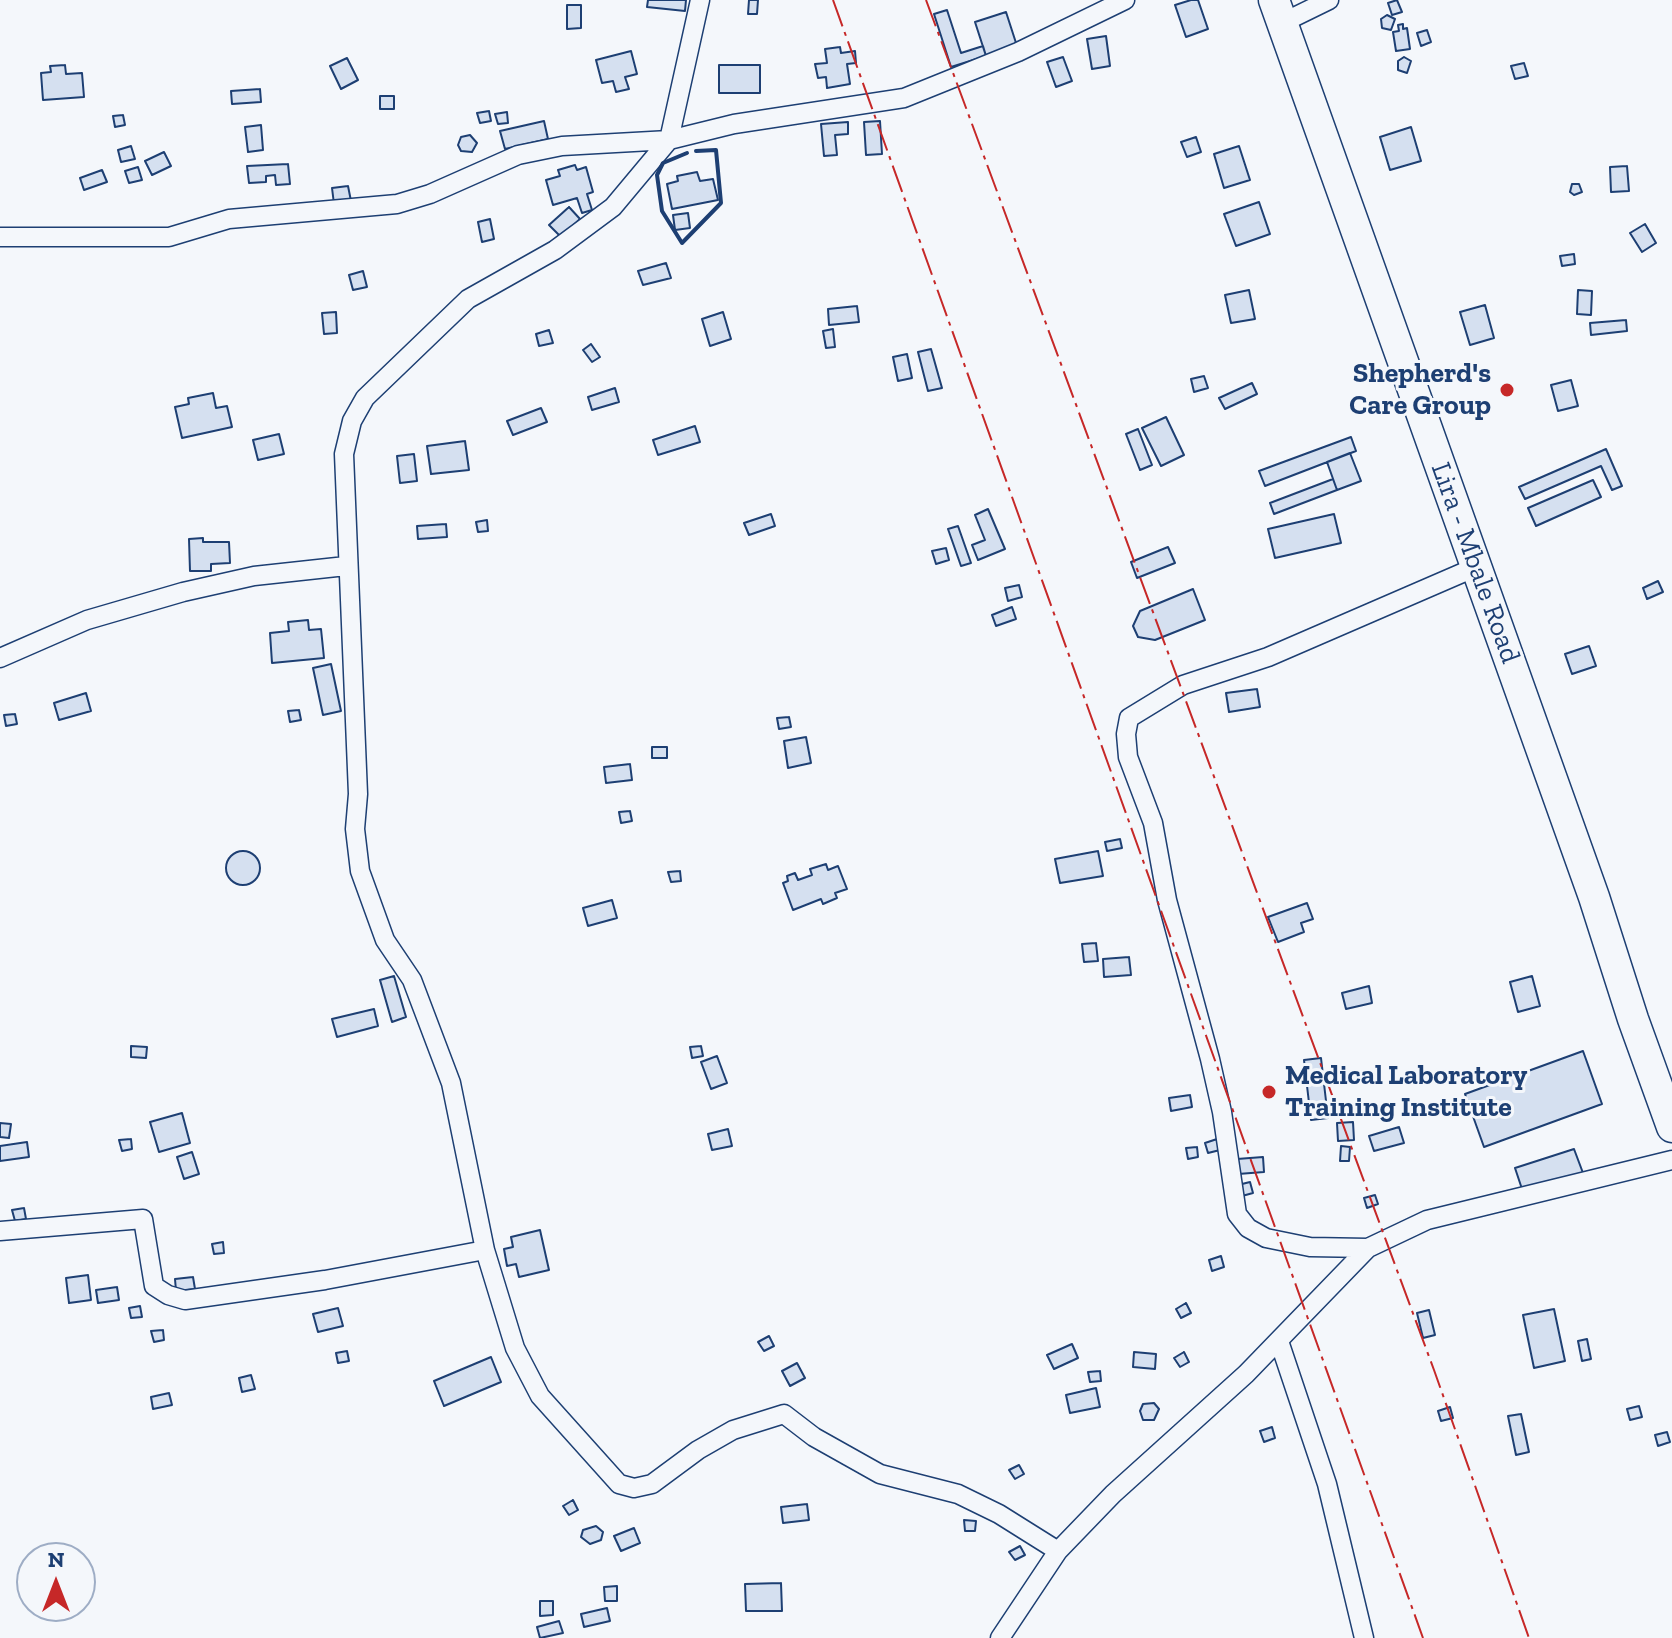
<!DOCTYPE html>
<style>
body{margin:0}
#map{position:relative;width:1672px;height:1638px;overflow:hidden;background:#f4f7fb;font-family:"Zilla Slab",serif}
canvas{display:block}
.north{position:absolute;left:16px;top:1542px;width:80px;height:80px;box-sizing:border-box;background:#f4f7fb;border:2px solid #9eadc5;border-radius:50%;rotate:0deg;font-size:22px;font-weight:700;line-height:32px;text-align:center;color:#1d3f73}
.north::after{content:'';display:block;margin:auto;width:28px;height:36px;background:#c62828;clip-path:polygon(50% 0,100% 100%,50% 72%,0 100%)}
</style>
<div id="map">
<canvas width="1672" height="1638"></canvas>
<div class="north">N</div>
</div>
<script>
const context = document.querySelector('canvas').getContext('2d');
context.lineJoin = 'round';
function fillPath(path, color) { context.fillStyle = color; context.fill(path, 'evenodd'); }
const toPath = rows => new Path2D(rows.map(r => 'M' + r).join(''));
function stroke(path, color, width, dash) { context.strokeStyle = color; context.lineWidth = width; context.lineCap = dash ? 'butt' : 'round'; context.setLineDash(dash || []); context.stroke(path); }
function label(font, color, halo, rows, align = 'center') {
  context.font = font + ' "Zilla Slab",serif'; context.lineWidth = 6; context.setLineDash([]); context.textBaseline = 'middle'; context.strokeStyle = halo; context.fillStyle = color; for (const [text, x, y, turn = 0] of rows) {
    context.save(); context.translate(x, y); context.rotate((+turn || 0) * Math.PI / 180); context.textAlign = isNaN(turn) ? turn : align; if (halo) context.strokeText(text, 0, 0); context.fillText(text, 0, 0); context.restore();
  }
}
const building = toPath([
 [648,0,686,0,685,11,647,7,648,0],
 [749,0,758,0,757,14,748,14,749,0],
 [1191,0,1198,0,1208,29,1186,37,1175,5,1191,0],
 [1397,0,1402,12,1392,15,1388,3,1397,0],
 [567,5,581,5,581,28,567,29,567,5],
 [947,10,961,53,983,46,986,56,951,67,934,14,947,10],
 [1006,12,1017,46,986,56,975,22,1006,12],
 [1387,15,1395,19,1391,30,1382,28,1381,19,1387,15],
 [1403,24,1403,29,1407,28,1410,49,1396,51,1393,32,1399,31,1398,25,1403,24],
 [1427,30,1431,42,1421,46,1417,33,1427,30],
 [1106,36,1110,66,1092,69,1087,39,1106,36],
 [840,47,841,53,855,51,856,63,847,64,850,84,827,88,826,77,818,78,815,64,827,63,825,49,840,47],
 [631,51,637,74,625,77,629,89,616,92,613,81,602,83,596,60,631,51],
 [1063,57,1072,81,1056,87,1047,62,1063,57],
 [1404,57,1411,61,1407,73,1398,70,1398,61,1404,57],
 [347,58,358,80,341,89,330,66,347,58],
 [1524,63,1528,76,1515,79,1511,66,1524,63],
 [65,65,66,74,82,73,84,97,43,100,41,73,51,72,50,66,65,65],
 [719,65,760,65,760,93,719,93,719,65],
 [260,89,261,102,232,104,231,91,260,89],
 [380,96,394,96,394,109,380,109,380,96],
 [489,111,491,121,480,123,477,113,489,111],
 [507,112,508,123,498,124,495,114,507,112],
 [123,115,125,125,115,127,113,116,123,115],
 [544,121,548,139,505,149,500,131,544,121],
 [880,121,882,154,866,155,864,122,880,121],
 [848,122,848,134,835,135,837,155,824,156,821,124,848,122],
 [261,125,263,150,248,152,245,127,261,125],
 [1411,127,1421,161,1390,170,1380,137,1411,127],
 [470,135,477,143,472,152,461,151,458,145,461,137,470,135],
 [1196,137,1201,152,1187,157,1181,142,1196,137],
 [131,146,135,159,121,162,118,150,131,146],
 [1239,146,1250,180,1224,188,1214,154,1239,146],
 [164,152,171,166,152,175,145,161,164,152],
 [288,164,290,184,276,185,275,175,266,176,266,182,249,183,247,166,288,164],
 [575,165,577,170,586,167,593,192,587,194,592,210,582,213,577,198,553,205,546,180,560,176,558,170,575,165],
 [1627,166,1629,191,1611,192,1610,167,1627,166],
 [138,167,142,180,129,183,125,171,138,167],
 [102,170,107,182,84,190,80,178,102,170],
 [697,172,700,181,713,179,718,200,672,209,667,184,678,181,677,176,697,172],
 [1572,184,1579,184,1582,192,1574,195,1570,192,1572,184],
 [348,186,351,201,334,204,332,188,348,186],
 [1259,202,1270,234,1236,246,1224,214,1259,202],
 [569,207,580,219,561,237,549,225,569,207],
 [688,213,690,228,675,230,673,215,688,213],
 [490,219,494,239,482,242,478,222,490,219],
 [1645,224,1656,243,1642,252,1630,233,1645,224],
 [1574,254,1575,264,1562,266,1560,256,1574,254],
 [666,263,671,278,643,285,638,271,666,263],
 [363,271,367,287,353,290,349,275,363,271],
 [1249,290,1255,319,1231,323,1225,295,1249,290],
 [1578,290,1592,291,1591,315,1577,314,1578,290],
 [1485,305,1494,338,1470,345,1460,312,1485,305],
 [857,306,859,322,829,325,828,309,857,306],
 [336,312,337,333,324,334,322,313,336,312],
 [723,312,731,339,710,346,702,319,723,312],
 [1626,320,1627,331,1591,335,1590,323,1626,320],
 [833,329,835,347,826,348,823,331,833,329],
 [549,330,553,343,539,346,536,334,549,330],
 [591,344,600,357,592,362,583,350,591,344],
 [931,349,942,388,928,391,918,352,931,349],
 [907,354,912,378,898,381,893,357,907,354],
 [1204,376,1208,388,1194,392,1191,379,1204,376],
 [1571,380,1578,406,1558,411,1551,385,1571,380],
 [1252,383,1257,394,1225,409,1219,398,1252,383],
 [615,388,619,402,592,410,588,397,615,388],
 [213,393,216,408,227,406,232,427,182,438,175,407,189,404,188,398,213,393],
 [541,408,547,422,513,435,507,421,541,408],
 [1166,417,1184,455,1161,466,1142,428,1166,417],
 [695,426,700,442,658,455,653,440,695,426],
 [1138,429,1152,465,1140,470,1126,434,1138,429],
 [279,434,284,454,258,460,253,440,279,434],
 [1351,437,1356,451,1265,486,1259,471,1351,437],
 [465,441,469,470,431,474,427,446,465,441],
 [1606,449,1622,486,1612,490,1601,466,1525,499,1519,487,1606,449],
 [1350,453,1361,481,1337,490,1327,462,1350,453],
 [414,454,417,481,400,483,397,456,414,454],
 [1333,479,1337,490,1274,514,1270,503,1333,479],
 [1593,480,1601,497,1536,526,1528,508,1593,480],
 [988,509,1005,549,978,560,972,545,985,540,975,515,988,509],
 [771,514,775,526,749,535,744,523,771,514],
 [1334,514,1341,543,1275,558,1268,529,1334,514],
 [487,520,488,531,478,532,476,522,487,520],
 [446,524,447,537,418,539,417,526,446,524],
 [958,526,971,563,961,566,948,529,958,526],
 [203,538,203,542,229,542,230,563,211,564,211,571,190,571,189,539,203,538],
 [1168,547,1175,563,1137,578,1131,562,1168,547],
 [946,548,949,560,936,564,932,551,946,548],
 [1658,581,1663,592,1647,599,1643,588,1658,581],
 [1019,585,1022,597,1008,601,1005,588,1019,585],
 [1193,589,1205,620,1155,640,1138,637,1133,626,1140,611,1193,589],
 [1012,607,1016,619,996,626,992,615,1012,607],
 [308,620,309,630,321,629,324,658,272,663,270,633,289,631,288,622,308,620],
 [1589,646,1596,666,1572,674,1565,654,1589,646],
 [331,664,341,711,323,715,313,668,331,664],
 [1257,689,1260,707,1229,712,1226,693,1257,689],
 [86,693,91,711,59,720,54,703,86,693],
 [299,710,301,720,290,722,288,711,299,710],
 [15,714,17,724,6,726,4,715,15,714],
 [789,717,791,727,779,729,777,718,789,717],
 [806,737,811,763,788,768,784,741,806,737],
 [652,747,667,747,667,758,652,758,652,747],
 [630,764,632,780,606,783,604,767,630,764],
 [630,811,632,821,621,823,619,812,630,811],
 [1120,839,1122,848,1107,851,1105,842,1120,839],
 [1098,851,1103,876,1060,883,1055,859,1098,851],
 '226 868a17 17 0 1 1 34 0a17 17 0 1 1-34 0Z',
 [826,864,828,870,838,866,847,889,835,893,837,898,823,904,821,899,793,910,783,883,788,881,787,876,795,873,798,880,812,875,810,869,826,864],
 [680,871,681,881,671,882,668,872,680,871],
 [612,900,617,918,588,926,583,908,612,900],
 [1307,903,1313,919,1301,923,1304,932,1278,942,1268,917,1307,903],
 [1096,943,1098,961,1084,962,1082,944,1096,943],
 [1129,957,1131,975,1104,977,1103,959,1129,957],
 [394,976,406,1017,392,1022,380,980,394,976],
 [1532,976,1540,1006,1518,1012,1510,982,1532,976],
 [1369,986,1372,1003,1346,1009,1342,993,1369,986],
 [374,1009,378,1026,337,1037,332,1019,374,1009],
 [131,1046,147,1047,146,1058,131,1057,131,1046],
 [701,1046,703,1056,692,1058,690,1047,701,1046],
 [1583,1051,1602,1104,1484,1147,1465,1094,1583,1051],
 [717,1056,727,1083,711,1089,701,1062,717,1056],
 [1321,1058,1328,1118,1311,1120,1304,1060,1321,1058],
 [1190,1095,1192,1107,1171,1111,1169,1098,1190,1095],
 [182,1113,190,1143,159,1152,150,1122,182,1113],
 [1353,1122,1354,1140,1338,1141,1337,1123,1353,1122],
 [0,1123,11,1124,9,1138,0,1137,0,1123],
 [1399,1127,1404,1143,1374,1151,1369,1136,1399,1127],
 [728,1129,732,1146,712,1150,708,1134,728,1129],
 [131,1139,132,1149,122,1151,119,1140,131,1139],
 [1217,1139,1220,1150,1208,1153,1205,1143,1217,1139],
 [27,1142,29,1157,0,1161,0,1146,27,1142],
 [1341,1146,1350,1147,1349,1161,1340,1161,1341,1146],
 [1197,1147,1198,1157,1188,1159,1186,1148,1197,1147],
 [1574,1149,1583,1173,1523,1192,1515,1168,1574,1149],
 [192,1152,199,1174,184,1179,177,1157,192,1152],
 [1263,1157,1264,1172,1238,1174,1237,1159,1263,1157],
 [1250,1182,1253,1193,1242,1196,1238,1185,1250,1182],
 [1375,1195,1378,1204,1367,1208,1364,1198,1375,1195],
 [24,1208,26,1219,15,1221,12,1210,24,1208],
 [540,1230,549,1270,519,1277,516,1264,507,1266,504,1249,513,1247,511,1237,540,1230],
 [223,1242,224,1253,214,1254,212,1244,223,1242],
 [1221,1256,1224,1267,1212,1271,1209,1260,1221,1256],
 [88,1275,91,1300,69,1303,66,1278,88,1275],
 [193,1277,195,1289,176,1291,175,1279,193,1277],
 [117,1287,119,1300,98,1303,96,1290,117,1287],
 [1186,1303,1191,1313,1181,1318,1176,1309,1186,1303],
 [140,1306,142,1317,131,1318,129,1308,140,1306],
 [338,1308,343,1326,318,1332,313,1314,338,1308],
 [1554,1309,1565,1361,1534,1368,1523,1315,1554,1309],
 [1429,1310,1435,1335,1423,1338,1417,1313,1429,1310],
 [163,1330,164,1340,154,1342,151,1331,163,1330],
 [769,1336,774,1346,764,1351,758,1342,769,1336],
 [1587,1339,1591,1359,1582,1361,1578,1341,1587,1339],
 [1072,1344,1078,1358,1054,1369,1047,1355,1072,1344],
 [347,1351,349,1361,338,1363,336,1353,347,1351],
 [1134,1352,1156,1354,1155,1369,1133,1367,1134,1352],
 [1184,1352,1189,1362,1180,1367,1174,1358,1184,1352],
 [491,1357,501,1382,444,1406,434,1381,491,1357],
 [797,1363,805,1378,790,1386,782,1371,797,1363],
 [1100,1371,1101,1381,1090,1382,1088,1372,1100,1371],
 [251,1375,255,1389,242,1392,239,1378,251,1375],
 [1096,1388,1100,1407,1070,1413,1066,1395,1096,1388],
 [169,1393,172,1405,153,1409,151,1397,169,1393],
 [1154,1403,1159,1409,1154,1420,1143,1420,1140,1411,1143,1404,1154,1403],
 [1639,1406,1642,1417,1630,1420,1627,1409,1639,1406],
 [1450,1407,1453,1418,1441,1421,1438,1411,1450,1407],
 [1521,1414,1529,1452,1516,1455,1508,1416,1521,1414],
 [1272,1427,1275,1438,1264,1442,1260,1431,1272,1427],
 [1667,1432,1670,1442,1658,1446,1655,1435,1667,1432],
 [1019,1465,1024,1474,1015,1479,1009,1470,1019,1465],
 [573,1500,578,1510,569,1515,563,1506,573,1500],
 [807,1504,809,1520,783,1523,781,1507,807,1504],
 [964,1520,976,1521,975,1531,965,1531,964,1520],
 [596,1526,603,1532,601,1540,590,1544,581,1537,583,1530,596,1526],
 [634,1528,640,1543,621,1551,614,1536,634,1528],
 [1020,1546,1025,1555,1015,1560,1009,1552,1020,1546],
 [781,1583,782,1611,746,1611,745,1584,781,1583],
 [617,1586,617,1601,605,1601,604,1587,617,1586],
 [540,1601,553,1601,553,1615,540,1616,540,1601],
 [607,1608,610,1621,584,1627,581,1614,607,1608],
 [559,1621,563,1633,540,1638,537,1627,559,1621]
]);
const minor = toPath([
 [1282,23,1329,0],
 [0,237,169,237,229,219,397,204,430,194,518,155,562,146,669,140,700,0],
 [0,658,87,620,183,592,254,576,346,566],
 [0,1231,143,1219,154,1286,168,1295,185,1300,325,1280,485,1250,515,1348,540,1396,619,1484,634,1488,652,1484,698,1450,733,1430,784,1414,814,1437,880,1474,958,1494,999,1514,1058,1551],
 [1368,1248,1310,1247,1266,1238,1248,1228,1237,1214,1222,1112,1210,1059,1167,900,1153,823,1128,757,1126,734,1129,718,1183,685,1268,657,1476,567],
 [485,1250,451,1083,412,980,385,940,360,871,355,829,358,794,344,454,352,421,365,398,468,299,555,250,613,207,669,140,734,124,904,98,1018,52,1125,0],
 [1279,1341,1327,1484,1364,1638],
 [1000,1638,1058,1551,1113,1494,1246,1374,1368,1248,1427,1220,1672,1160]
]);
const primary = toPath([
 [1274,0,1594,897,1633,1019,1672,1127]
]);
const wall = toPath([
 [687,153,663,163,657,175,662,211,682,243,721,203,716,150,696,151]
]);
const power = toPath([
 [833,0,1423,1638],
 [926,0,1434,1370,1529,1638]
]);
const markers = [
 [1507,390,8,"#c62828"],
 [1269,1092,8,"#c62828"]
];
const poiNames = [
 ["Shepherd's",1491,374],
 ["Care Group",1491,406],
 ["Medical Laboratory",1285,1076,"left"],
 ["Training Institute",1285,1108,"left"]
];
const streetNames = [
 ["Lira - Mbale Road",1475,563,70]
];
fillPath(building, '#d5e0f0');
stroke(building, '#1d3f73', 2);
stroke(minor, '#1d3f73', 21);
stroke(primary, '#1d3f73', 33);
stroke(minor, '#f4f7fb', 18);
stroke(primary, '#f4f7fb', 30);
stroke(wall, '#1d3f73', 4);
stroke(power, '#c62828', 2, [28, 6, 4, 6]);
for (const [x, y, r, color] of markers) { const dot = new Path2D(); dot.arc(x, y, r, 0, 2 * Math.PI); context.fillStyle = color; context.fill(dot); stroke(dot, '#f4f7fb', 3); }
label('bold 28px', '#1d3f73', '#f4f7fb', poiNames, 'right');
label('28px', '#1d3f73', '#f4f7fb', streetNames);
</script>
